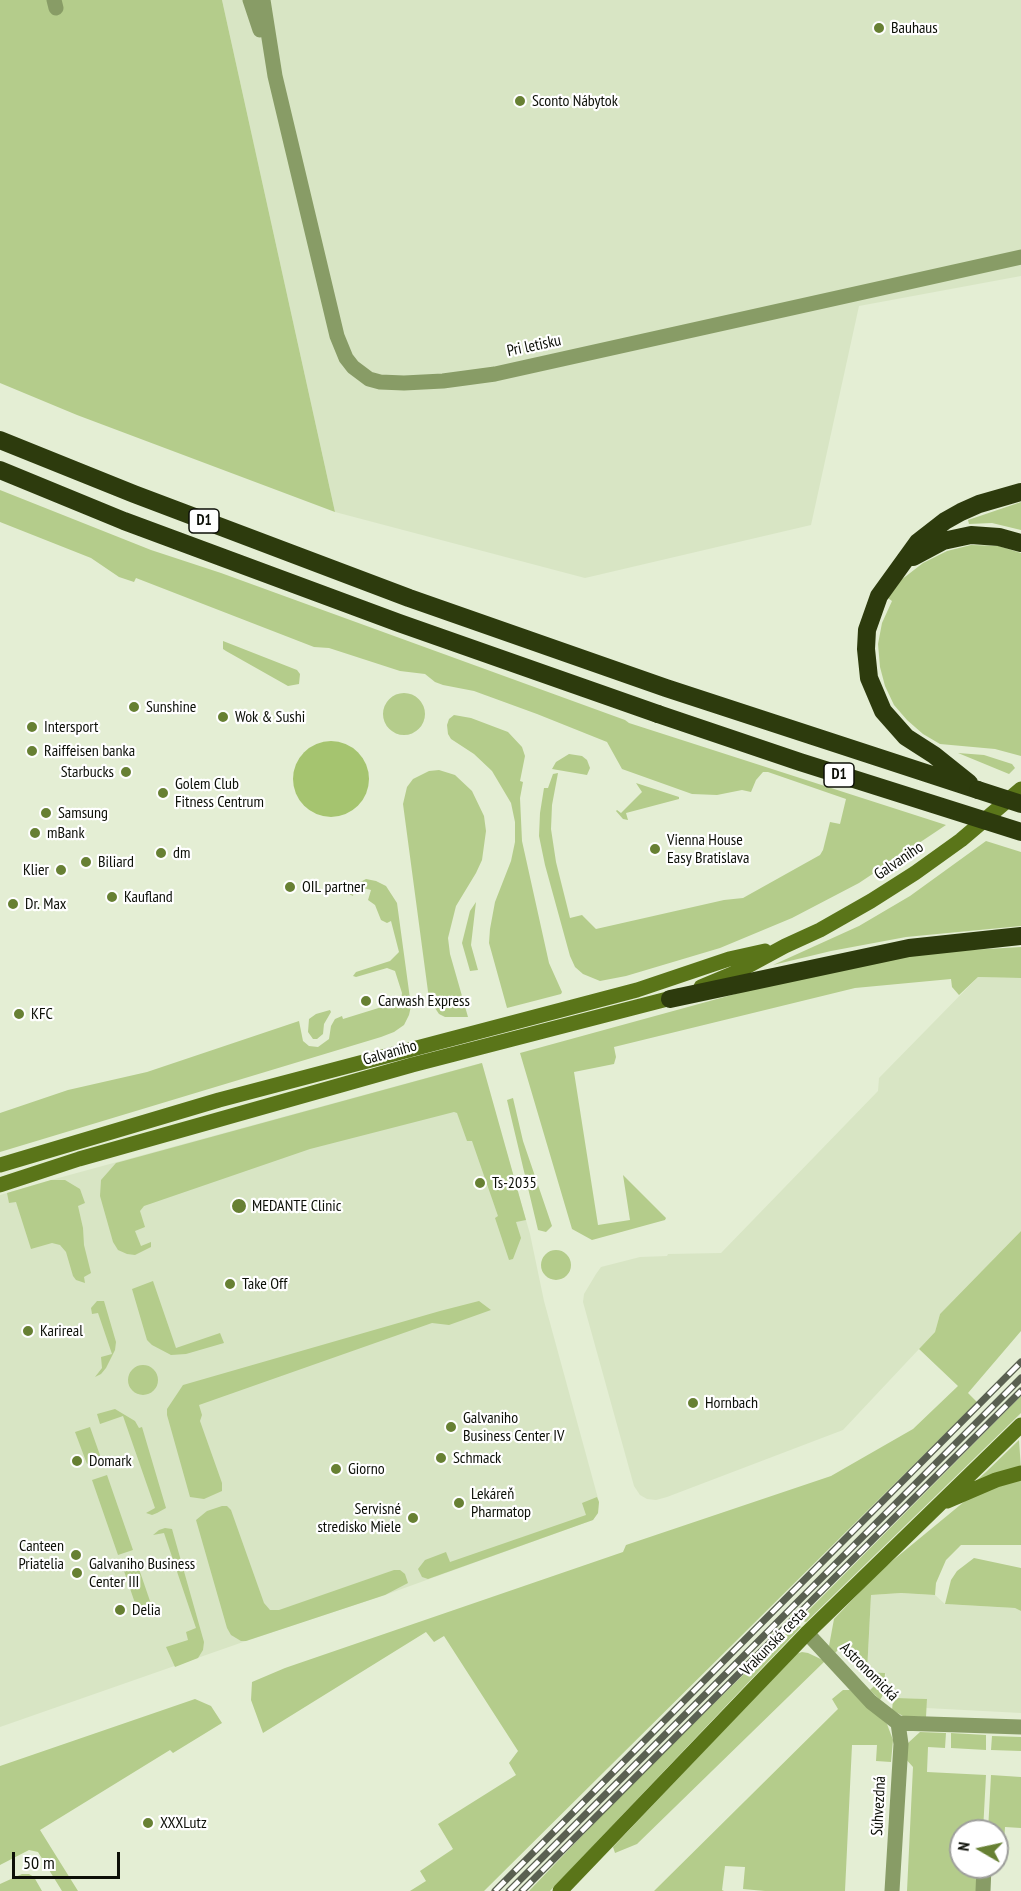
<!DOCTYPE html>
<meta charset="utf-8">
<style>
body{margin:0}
#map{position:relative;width:1021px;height:1891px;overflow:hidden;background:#e4eed4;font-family:"PT Sans Narrow",sans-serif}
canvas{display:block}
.north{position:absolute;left:949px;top:1819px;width:60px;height:60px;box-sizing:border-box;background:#fff;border:2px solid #9e9f9c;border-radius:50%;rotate:279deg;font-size:16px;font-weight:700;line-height:24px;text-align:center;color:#0c0f07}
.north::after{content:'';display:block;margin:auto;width:21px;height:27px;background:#678033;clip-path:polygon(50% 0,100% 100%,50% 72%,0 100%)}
.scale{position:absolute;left:12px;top:1852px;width:108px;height:27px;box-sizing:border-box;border:3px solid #0c0f07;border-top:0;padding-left:8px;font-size:18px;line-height:21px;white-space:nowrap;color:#0c0f07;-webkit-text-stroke:4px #fff;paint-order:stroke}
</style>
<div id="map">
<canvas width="1021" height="1891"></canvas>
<div class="north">N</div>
<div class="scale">50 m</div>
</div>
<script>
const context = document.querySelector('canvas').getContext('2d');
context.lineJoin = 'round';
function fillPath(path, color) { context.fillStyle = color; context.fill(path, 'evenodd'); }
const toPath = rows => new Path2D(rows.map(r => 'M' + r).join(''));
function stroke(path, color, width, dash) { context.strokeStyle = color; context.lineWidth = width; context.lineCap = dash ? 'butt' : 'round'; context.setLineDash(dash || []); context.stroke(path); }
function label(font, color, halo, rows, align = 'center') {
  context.font = font + ' "PT Sans Narrow",sans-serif'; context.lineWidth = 4.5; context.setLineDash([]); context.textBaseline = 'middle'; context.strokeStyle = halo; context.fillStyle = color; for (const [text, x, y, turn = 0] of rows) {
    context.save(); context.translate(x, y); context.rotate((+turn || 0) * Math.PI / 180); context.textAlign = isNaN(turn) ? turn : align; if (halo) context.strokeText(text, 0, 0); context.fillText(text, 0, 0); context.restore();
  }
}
const built = toPath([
 [222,0,1021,0,1021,276,859,306,811,525,585,578,335,512],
 [978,977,1021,978,1021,1231,940,1314,935,1332,843,1430,667,1497,656,1500,647,1499,640,1495,634,1486,583,1302,584,1294,596,1274,601,1267,640,1257,667,1256,668,1254,721,1253,878,1091,879,1078],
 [481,1063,530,1234,544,1301,599,1502,598,1513,593,1520,385,1595,246,1641,0,1727,0,1195,51,1180],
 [901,1593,935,1595,945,1604,1015,1608,1021,1611,1021,1713,926,1708,927,1699,896,1698,885,1673,867,1672,871,1595]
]);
const green = toPath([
 [0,0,222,0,335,512,77,415,0,383],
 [0,490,151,550,221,573,625,720,629,723,946,825,859,883,792,918,720,948,626,976,600,981,583,974,575,967,570,956,545,865,539,836,540,813,544,788,548,788,553,774,558,773,552,805,551,829,556,862,570,918,582,915,596,929,724,900,743,898,820,855,823,850,830,822,840,824,846,799,768,772,763,772,756,780,751,792,742,790,717,795,692,794,622,769,607,742,537,714,474,691,443,685,435,682,425,674,400,671,329,648,314,647,136,578,134,582,119,577,91,558,0,522],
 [1021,502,1021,530,992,523,969,524,968,520],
 [971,545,999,546,1021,553,1021,756,995,749,940,744,923,734,907,720,894,705,885,686,880,667,878,644,882,623,892,601,888,598,901,580,923,563,947,551],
 [223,641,297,670,300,674,299,684,288,686,226,651,223,649],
 '383 714a21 21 0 1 1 42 0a21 21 0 1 1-42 0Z',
 [454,715,471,718,508,732,522,747,525,756,520,781,523,782,520,798,522,841,549,963,562,992,561,994,507,1008,489,943,490,929,495,902,511,861,515,842,515,822,511,803,492,771,474,754,451,739,448,734,447,725,449,719],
 [958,753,984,755,1012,764,1015,768,1009,774],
 [569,754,582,756,587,760,590,768,587,775,552,769,556,762],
 [439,770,455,775,472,791,484,816,486,831,482,860,476,873,456,906,448,938,450,954,468,1017,445,1017,439,1014,429,999,403,804,407,787,413,779,429,771],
 [636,783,679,797,679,799,626,813,628,820,623,819,616,811,617,810,621,813,642,792],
 [986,841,1021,852,1021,926,906,937,831,951,773,965,859,926,910,896],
 [366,879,376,881,386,886,397,903,411,1006,409,1015,404,1025,394,1032,381,1037,0,1152,0,1113,68,1090,147,1072,299,1021,303,1041,309,1046,318,1047,329,1039,331,1026,335,1019,342,1016,343,1019,398,1002,401,1000,402,993,395,971,387,968,356,977,353,976,356,972,390,961,399,952,391,921,387,923,381,920,375,905,368,900,371,890,355,886,353,896,347,893,347,890,351,887],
 [476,902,471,945,478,970,470,971,462,943,470,911],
 [1021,947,1021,978,978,977,959,995,952,987,951,979,855,988,614,1047,616,1057,614,1064,574,1072,598,1225,630,1220,623,1175,666,1218,665,1220,592,1240,572,1229,520,1053,779,982,918,953],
 [330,1010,331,1012,324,1024,323,1034,317,1039,313,1039,308,1032,309,1019,316,1014],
 [482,1063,526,1220,516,1222,521,1238,513,1259,509,1260,495,1218,498,1216,472,1141,467,1141,457,1113,454,1112,310,1149,144,1206,140,1211,145,1227,135,1231,141,1246,151,1242,151,1247,135,1255,127,1254,118,1250,113,1242,100,1196,101,1180,116,1163],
 [513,1098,523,1141,552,1226,546,1232,538,1230,507,1100],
 [51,1180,65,1180,80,1189,85,1203,78,1206,83,1228,84,1245,91,1273,84,1277,85,1283,76,1280,73,1276,66,1252,60,1245,52,1243,31,1249,16,1202,9,1203,7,1193],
 [1021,1231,1021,1331,968,1393,977,1402,484,1891,410,1891,426,1881,420,1871,453,1849,438,1824,516,1775,509,1763,518,1751,444,1636,434,1642,426,1632,263,1733,251,1700,252,1682,285,1668,623,1552,626,1545,831,1476,913,1429,958,1386,919,1349,935,1332,940,1314],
 '541 1265a15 15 0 1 1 30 0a15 15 0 1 1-30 0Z',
 [153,1281,176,1348,220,1333,224,1343,186,1354,171,1355,152,1345,147,1340,132,1289],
 [97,1301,104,1301,116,1342,115,1350,106,1368,101,1374,95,1377,102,1368,101,1357,112,1354,98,1313,92,1314,91,1308],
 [479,1301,491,1310,449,1325,432,1323,199,1405,202,1415,200,1421,222,1483,222,1491,204,1499,190,1497,167,1415,167,1409,183,1385,440,1311],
 '128 1380a15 15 0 1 1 30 0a15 15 0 1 1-30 0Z',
 [1021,1396,1021,1413,806,1622,799,1620],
 [115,1409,135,1421,139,1428,142,1427,166,1508,157,1513,152,1515,146,1513,155,1508,123,1416,100,1424,97,1414],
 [90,1427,101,1458,87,1464,75,1432],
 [1019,1440,1021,1469,976,1481,986,1472],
 [107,1475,133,1550,118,1555,92,1480],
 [1021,1477,1021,1545,961,1545,946,1560,936,1583,935,1595,901,1593,871,1595,867,1672,885,1673,884,1693,880,1700,870,1690,877,1683,861,1666,859,1668,839,1649,835,1653,829,1646,834,1619,880,1571,965,1501,999,1483],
 [597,1497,599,1502,598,1513,593,1520,428,1579,422,1577,418,1569,425,1560,446,1552,450,1562,586,1515,582,1503],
 [222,1506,227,1506,231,1510,264,1603,270,1610,279,1610,394,1570,400,1570,405,1574,408,1583,385,1595,246,1641,241,1641,231,1635,227,1628,196,1520,207,1511],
 [165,1528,172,1529,204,1642,203,1650,198,1658,175,1667,166,1647,188,1640,186,1632,196,1628,164,1533,153,1535,159,1530],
 [974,1558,1021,1568,1021,1611,1015,1608,945,1604,951,1580,957,1571],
 [138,1566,151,1604,137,1609,124,1571],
 [796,1623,801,1627,550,1891,529,1891,627,1789],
 [802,1652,808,1653,825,1661,637,1844,615,1853,613,1847,796,1654],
 [843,1690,850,1690,887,1724,893,1740,891,1762,876,1761,877,1745,852,1745,845,1891,765,1891,743,1889,745,1867,725,1866,722,1890,724,1891,654,1891,838,1709,832,1699],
 [896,1698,927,1699,926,1717,903,1716,892,1710,893,1700],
 [195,1699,211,1706,222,1723,173,1753,170,1750,40,1830,78,1891,62,1891,38,1852,29,1850,0,1865,0,1766],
 [920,1732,946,1733,945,1748,928,1747,927,1772,986,1775,983,1831,961,1831,961,1867,981,1867,980,1891,907,1891,913,1767,904,1757,908,1743],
 [951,1733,986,1735,986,1750,951,1748],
 [992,1736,1021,1737,1021,1751,991,1750],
 [991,1775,1021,1777,1021,1828,1005,1827,1004,1843,997,1843,997,1831,988,1831],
 [22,1874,29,1874,34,1877,42,1891,0,1891,0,1884]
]);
const water = toPath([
 '293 779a38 38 0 1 1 76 0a38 38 0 1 1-76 0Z'
]);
const street = toPath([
 [54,0,56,8],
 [250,0,260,30],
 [263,0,275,76,337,336,346,358,353,367,369,379,380,382,404,383,443,381,495,374,1021,257],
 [807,1633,871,1702,898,1723,1021,1727],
 [892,1891,901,1744,898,1723],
 [983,1891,984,1867]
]);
const secondary = toPath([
 [701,987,737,972,785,946,820,930,871,901,915,873,961,840,1021,789],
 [0,1165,219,1100,637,990,729,959,765,951],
 [0,1185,79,1159,412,1065,679,996],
 [947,1501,996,1480,1021,1473],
 [560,1891,807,1633,1021,1425]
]);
const highway = toPath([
 [0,440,134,494,409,598,666,688,978,790],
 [0,470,124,521,399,623,658,714],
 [913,557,943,541,971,535,999,537,1021,543],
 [969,783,934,755,906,737,883,711,869,678,866,649,867,630,879,596,918,542,945,521,961,512,979,504,1021,492],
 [670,999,909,948,1021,936]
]);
const rail = toPath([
 [495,1891,1021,1362],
 [509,1891,1021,1378],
 [522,1891,1021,1391]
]);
const highwayBridge = toPath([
 [658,714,800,762,1021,832],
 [978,790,1021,804]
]);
const markers = [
 [879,28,6,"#678033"],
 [520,101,6,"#678033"],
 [134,707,6,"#678033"],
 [223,717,6,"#678033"],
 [32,727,6,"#678033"],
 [32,751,6,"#678033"],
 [126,772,6,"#678033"],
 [163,793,6,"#678033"],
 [46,813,6,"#678033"],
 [35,833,6,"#678033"],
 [655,849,6,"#678033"],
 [161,853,6,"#678033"],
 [86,862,6,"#678033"],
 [61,870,6,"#678033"],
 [290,887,6,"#678033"],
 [112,897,6,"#678033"],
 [13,904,6,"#678033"],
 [366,1001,6,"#678033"],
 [19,1014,6,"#678033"],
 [480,1183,6,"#678033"],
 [239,1206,8,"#678033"],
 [230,1284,6,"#678033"],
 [28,1331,6,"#678033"],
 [693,1403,6,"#678033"],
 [451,1427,6,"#678033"],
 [441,1458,6,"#678033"],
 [77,1461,6,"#678033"],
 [336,1469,6,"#678033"],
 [459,1503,6,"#678033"],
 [413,1518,6,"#678033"],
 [76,1555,6,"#678033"],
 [77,1573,6,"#678033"],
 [120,1610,6,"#678033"],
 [148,1823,6,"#678033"]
];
const shields = [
 [204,521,30],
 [839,775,30]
];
const shieldNames = [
 ["D1",204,521],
 ["D1",839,775]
];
const poiNames = [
 ["Bauhaus",891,28],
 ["Sconto Nábytok",532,101],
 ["Sunshine",146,707],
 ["Wok & Sushi",235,717],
 ["Intersport",44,727],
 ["Raiffeisen banka",44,751],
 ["Starbucks",114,772,"right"],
 ["Golem Club",175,784],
 ["Fitness Centrum",175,802],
 ["Samsung",58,813],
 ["mBank",47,833],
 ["Vienna House",667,840],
 ["Easy Bratislava",667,858],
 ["dm",173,853],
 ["Biliard",98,862],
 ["Klier",49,870,"right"],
 ["OIL partner",302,887],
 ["Kaufland",124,897],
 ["Dr. Max",25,904],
 ["Carwash Express",378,1001],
 ["KFC",31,1014],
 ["Ts-2035",492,1183],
 ["MEDANTE Clinic",252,1206],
 ["Take Off",242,1284],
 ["Karireal",40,1331],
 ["Hornbach",705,1403],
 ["Galvaniho",463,1418],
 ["Business Center IV",463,1436],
 ["Schmack",453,1458],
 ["Domark",89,1461],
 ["Giorno",348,1469],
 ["Lekáreň",471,1494],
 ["Pharmatop",471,1512],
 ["Servisné",401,1509,"right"],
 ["stredisko Miele",401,1527,"right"],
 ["Canteen",64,1546,"right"],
 ["Priatelia",64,1564,"right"],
 ["Galvaniho Business",89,1564],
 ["Center III",89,1582],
 ["Delia",132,1610],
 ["XXXLutz",160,1823]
];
const streetNames = [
 ["Pri letisku",534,346,-12],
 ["Galvaniho",899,861,-34],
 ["Galvaniho",390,1053,-16],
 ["Vrakunská cesta",774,1642,-46],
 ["Astronomická",869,1672,45],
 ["Súhvezdná",879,1806,-87]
];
fillPath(built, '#d8e5c4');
fillPath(green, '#b4cc8b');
fillPath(water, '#a5c46f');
stroke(street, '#889c66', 15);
stroke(secondary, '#5a7519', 15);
stroke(highway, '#2d3b0d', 18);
stroke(rail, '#5a6051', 7);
stroke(rail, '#fff', 4.5, [14]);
stroke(highwayBridge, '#2d3b0d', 18);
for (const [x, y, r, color] of markers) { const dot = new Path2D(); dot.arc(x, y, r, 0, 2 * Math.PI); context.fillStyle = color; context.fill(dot); stroke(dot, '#fff', 2); }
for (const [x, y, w] of shields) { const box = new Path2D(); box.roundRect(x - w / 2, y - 12, w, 24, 4.5); context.fillStyle = '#fff'; context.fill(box); stroke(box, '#0c0f07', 1.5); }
label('bold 15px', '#0c0f07', null, shieldNames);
label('16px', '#0c0f07', '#fff', poiNames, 'left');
label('16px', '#0c0f07', '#fff', streetNames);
</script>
